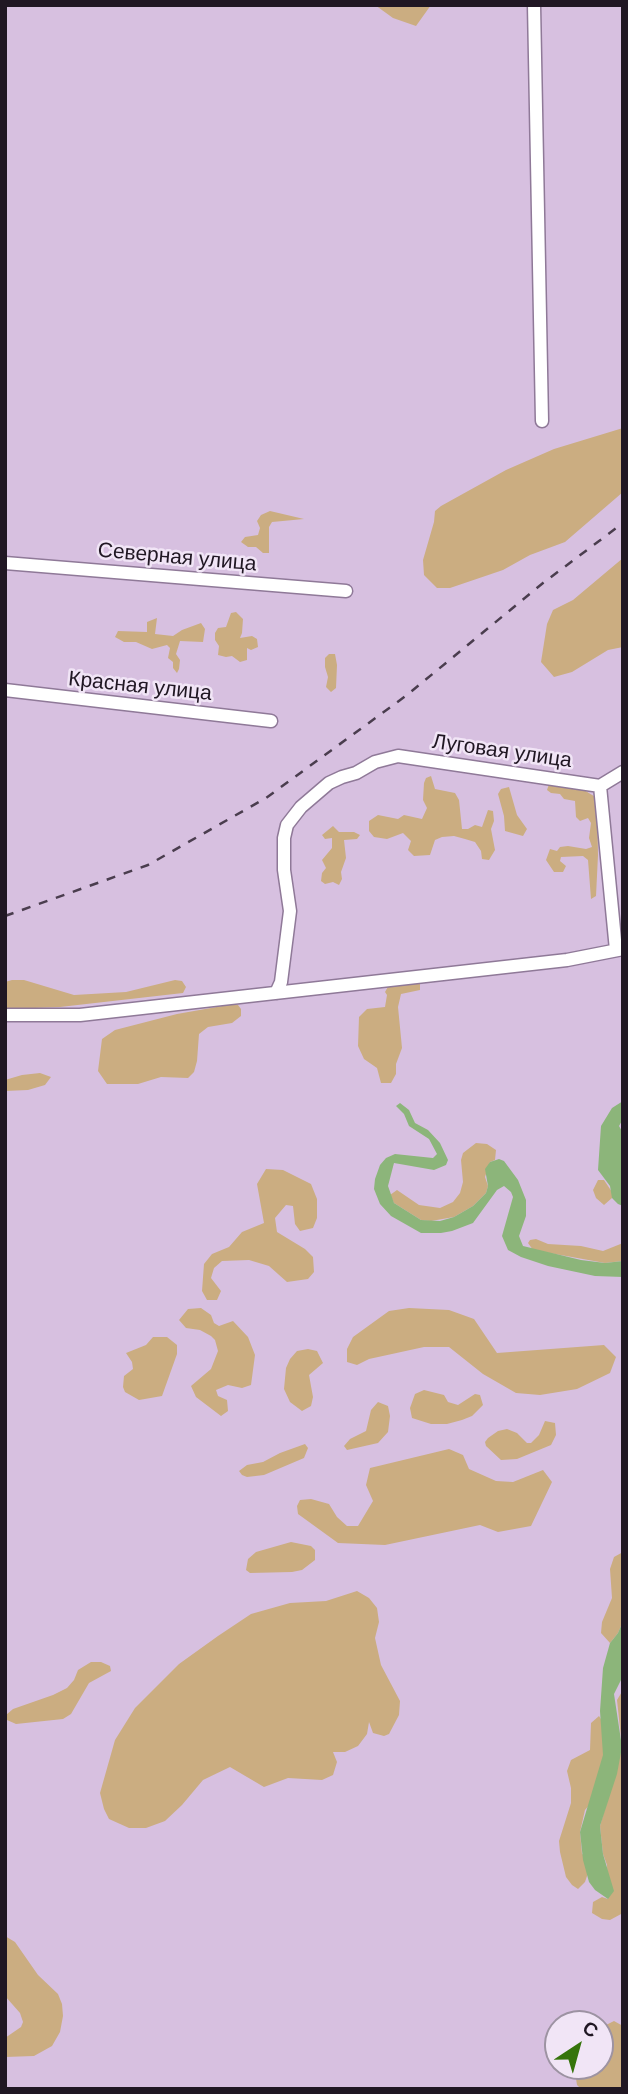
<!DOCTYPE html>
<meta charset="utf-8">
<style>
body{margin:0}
#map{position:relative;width:628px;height:2094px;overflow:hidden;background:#d7c0e0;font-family:"DM Sans",sans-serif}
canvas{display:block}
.frame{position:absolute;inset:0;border:7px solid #201723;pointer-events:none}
.north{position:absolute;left:544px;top:2010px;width:70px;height:70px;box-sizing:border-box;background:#f1e5f6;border:2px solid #9d93a2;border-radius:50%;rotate:36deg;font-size:19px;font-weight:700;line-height:28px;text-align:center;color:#201723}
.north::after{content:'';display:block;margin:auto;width:24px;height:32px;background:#36740b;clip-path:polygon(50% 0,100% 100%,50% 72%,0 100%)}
</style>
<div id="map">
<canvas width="628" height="2094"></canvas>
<div class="frame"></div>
<div class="north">С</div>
</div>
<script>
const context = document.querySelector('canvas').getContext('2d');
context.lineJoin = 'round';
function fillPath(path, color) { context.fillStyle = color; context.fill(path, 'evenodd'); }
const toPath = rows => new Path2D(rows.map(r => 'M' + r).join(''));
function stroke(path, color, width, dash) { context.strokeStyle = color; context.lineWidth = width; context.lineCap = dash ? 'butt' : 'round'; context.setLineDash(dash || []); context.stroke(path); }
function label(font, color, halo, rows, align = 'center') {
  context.font = font + ' "DM Sans",sans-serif'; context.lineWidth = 5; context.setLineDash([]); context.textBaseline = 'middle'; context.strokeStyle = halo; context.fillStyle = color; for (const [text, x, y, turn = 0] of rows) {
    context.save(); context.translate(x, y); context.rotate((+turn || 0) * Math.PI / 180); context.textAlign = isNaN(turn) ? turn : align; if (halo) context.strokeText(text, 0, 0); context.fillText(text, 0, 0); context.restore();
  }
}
const green = toPath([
 [375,5,431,5,416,26,393,18],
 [623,428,623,492,565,542,530,555,503,570,450,588,437,588,424,575,423,560,434,522,435,511,441,506,506,470,554,449],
 [270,511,304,519,272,522,269,527,269,553,263,553,256,547,248,547,241,542,245,537,258,535,260,528,257,521,261,515],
 [623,558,623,647,608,650,572,672,554,677,541,662,547,624,553,610,573,600],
 [236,612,243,619,242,633,240,638,252,636,257,639,258,647,251,650,247,648,247,660,240,662,232,656,226,657,218,655,219,646,215,640,215,633,218,628,226,627,231,613],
 [157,618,155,634,173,636,182,630,201,623,205,629,203,642,180,641,176,654,180,660,179,669,177,673,173,668,173,662,168,658,170,648,167,645,152,649,136,642,124,642,115,637,118,631,147,632,147,622],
 [329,654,335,654,337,665,336,688,331,692,326,687,328,677,325,667,325,658],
 [431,776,435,789,455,793,459,800,462,829,468,829,475,825,482,827,488,810,493,811,494,821,491,829,495,850,489,860,482,859,481,851,475,842,465,839,454,836,442,837,435,840,430,855,414,856,408,850,411,841,403,833,387,839,374,837,369,831,369,821,378,815,398,819,404,815,422,819,427,808,423,800,424,783,426,778],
 [549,784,558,784,584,790,597,798,598,855,596,896,591,899,588,860,583,856,561,857,560,861,566,866,563,872,554,872,546,860,550,849,557,851,560,847,568,846,586,849,592,847,589,838,591,823,588,818,580,821,576,817,575,801,564,799,560,794,551,793,547,790],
 [509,787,517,815,527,829,523,836,505,831,504,816,498,794,501,789],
 [333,826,339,832,354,832,360,835,357,839,344,840,346,858,341,872,342,879,339,885,333,882,325,884,321,881,322,873,326,868,322,860,332,848,332,838,325,839,322,835],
 [12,980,24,980,74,995,126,992,175,980,182,981,186,987,183,993,60,1007,10,1009,5,1009,5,982],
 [390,983,420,983,420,990,401,994,398,1007,402,1048,396,1064,396,1074,391,1083,381,1083,377,1068,364,1059,358,1046,359,1017,367,1009,385,1007,387,995,385,992],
 [228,1005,238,1005,241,1009,241,1016,232,1023,208,1027,199,1034,197,1061,194,1072,188,1078,161,1077,138,1084,107,1084,98,1071,102,1039,115,1030,177,1014],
 [40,1073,51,1077,45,1085,28,1090,5,1091,5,1080,22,1075],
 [476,1143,487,1144,496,1150,495,1160,490,1162,485,1177,488,1186,486,1193,473,1206,454,1217,431,1221,421,1220,394,1203,390,1195,397,1190,419,1205,440,1208,453,1202,460,1193,463,1182,461,1160,463,1153],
 [266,1169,283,1170,311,1184,317,1199,317,1218,313,1228,300,1231,295,1224,293,1206,286,1205,275,1218,277,1232,305,1249,313,1257,314,1272,308,1279,287,1282,269,1266,249,1260,222,1261,214,1268,211,1278,221,1291,217,1300,207,1300,202,1291,204,1264,212,1254,229,1247,242,1232,264,1223,257,1184],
 [598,1180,604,1180,612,1192,612,1198,604,1205,596,1198,593,1190],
 [536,1239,548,1244,581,1246,603,1251,623,1243,623,1261,605,1263,533,1250,528,1243,530,1240],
 [201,1308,211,1315,214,1323,219,1326,233,1321,248,1337,255,1355,251,1385,242,1388,228,1385,216,1390,218,1396,227,1400,228,1411,221,1416,196,1397,191,1386,211,1369,218,1351,215,1340,211,1336,200,1330,186,1328,179,1320,188,1309],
 [409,1308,449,1310,474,1319,497,1353,604,1345,616,1357,610,1373,577,1389,540,1395,516,1393,483,1374,449,1347,424,1347,369,1359,357,1365,347,1362,347,1349,353,1337,389,1311],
 [153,1337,167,1337,177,1345,177,1354,162,1396,139,1400,125,1392,123,1387,124,1376,133,1369,132,1362,126,1353,146,1345],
 [308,1349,317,1351,323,1363,309,1375,313,1397,311,1406,302,1411,290,1402,284,1389,286,1368,290,1359,297,1351],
 [424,1390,444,1395,448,1402,458,1405,475,1394,480,1395,483,1405,472,1416,462,1420,447,1424,431,1424,412,1418,410,1408,415,1394],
 [378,1402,388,1406,390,1416,388,1432,378,1443,347,1450,344,1446,350,1439,366,1431,371,1410],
 [545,1421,555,1423,556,1435,551,1445,517,1459,501,1460,486,1446,485,1442,488,1438,498,1431,507,1429,517,1433,527,1443,531,1443,539,1435],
 [305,1444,308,1448,304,1458,264,1475,247,1477,242,1475,239,1471,247,1465,263,1462,280,1453],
 [449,1449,463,1455,469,1469,496,1481,513,1482,543,1470,552,1482,531,1526,498,1532,480,1525,385,1545,338,1543,298,1514,297,1506,300,1500,311,1499,329,1504,337,1517,347,1526,358,1526,373,1501,366,1485,370,1468],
 [291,1542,311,1546,315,1550,315,1560,302,1570,292,1572,250,1573,246,1570,248,1559,256,1552],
 [623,1552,623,1621,618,1633,610,1643,601,1633,602,1622,612,1598,610,1569,614,1557],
 [357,1591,369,1598,377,1608,379,1622,375,1638,381,1665,400,1701,399,1715,389,1734,384,1736,373,1733,369,1722,367,1734,358,1746,345,1752,333,1752,337,1762,333,1775,322,1780,288,1778,264,1787,230,1767,203,1780,182,1805,165,1821,146,1828,129,1828,109,1819,104,1809,100,1793,115,1740,135,1708,179,1664,218,1636,251,1614,290,1603,326,1601],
 [91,1662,101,1662,110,1666,111,1671,89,1683,71,1714,63,1719,16,1724,7,1720,6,1715,13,1709,53,1695,67,1688,74,1680,78,1670],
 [623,1690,623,1913,610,1920,602,1919,592,1913,593,1902,602,1897,608,1899,607,1865,603,1854,600,1826,622,1747,617,1700],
 [599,1716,609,1732,593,1801,585,1810,580,1832,582,1854,586,1856,589,1870,585,1882,578,1889,572,1885,566,1877,560,1852,559,1841,571,1803,571,1788,567,1771,571,1760,590,1750,591,1723],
 [5,1936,15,1942,38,1975,58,1994,62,2004,63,2016,60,2032,52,2046,34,2056,5,2057,5,2038,21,2027,23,2022,20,2013,5,1996],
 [614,2021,623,2026,623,2089,581,2089,577,2085,575,2072,578,2066,600,2066,600,2028]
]);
const water = toPath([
 [623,1101,623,1119,619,1126,623,1133,623,1206,618,1204,612,1198,610,1186,598,1170,601,1126,612,1108],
 [400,1103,409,1110,415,1123,428,1130,440,1143,448,1160,446,1165,434,1170,394,1163,388,1186,394,1203,421,1220,440,1221,454,1217,473,1206,486,1193,488,1186,485,1169,490,1162,499,1159,504,1161,518,1180,526,1200,526,1216,519,1236,523,1246,581,1260,605,1263,623,1261,623,1277,595,1276,548,1266,521,1257,508,1250,502,1236,513,1197,511,1192,504,1186,497,1190,473,1223,452,1231,441,1233,421,1233,391,1216,380,1204,374,1189,375,1179,380,1165,386,1158,395,1154,433,1158,437,1154,429,1139,409,1126,404,1114,396,1106],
 [623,1621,623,1676,614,1694,622,1747,617,1774,600,1826,603,1854,614,1891,608,1899,595,1890,589,1882,583,1860,580,1832,603,1755,600,1711,603,1668,610,1643,618,1633]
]);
const minor = toPath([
 [534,5,542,421],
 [5,563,346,591],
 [5,690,271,721],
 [600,786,616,950],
 [276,993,281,982,290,911,284,870,284,838,287,825,301,807,329,783,342,777,356,773,375,762,398,756,600,786,623,772],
 [5,1015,80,1015,567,960,623,949]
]);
const rail = toPath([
 [5,916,148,865,266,798,407,695,543,583,623,523]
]);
const streetNames = [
 ["Северная улица",177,558,5],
 ["Красная улица",140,687,6],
 ["Луговая улица",502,752,8]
];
fillPath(green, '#cbad81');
fillPath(water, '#8cb57a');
stroke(minor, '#8f7998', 15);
stroke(minor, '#fff', 12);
stroke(rail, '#4a3d4e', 2.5, [9, 9]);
label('21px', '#201723', '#f1e5f6', streetNames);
</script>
